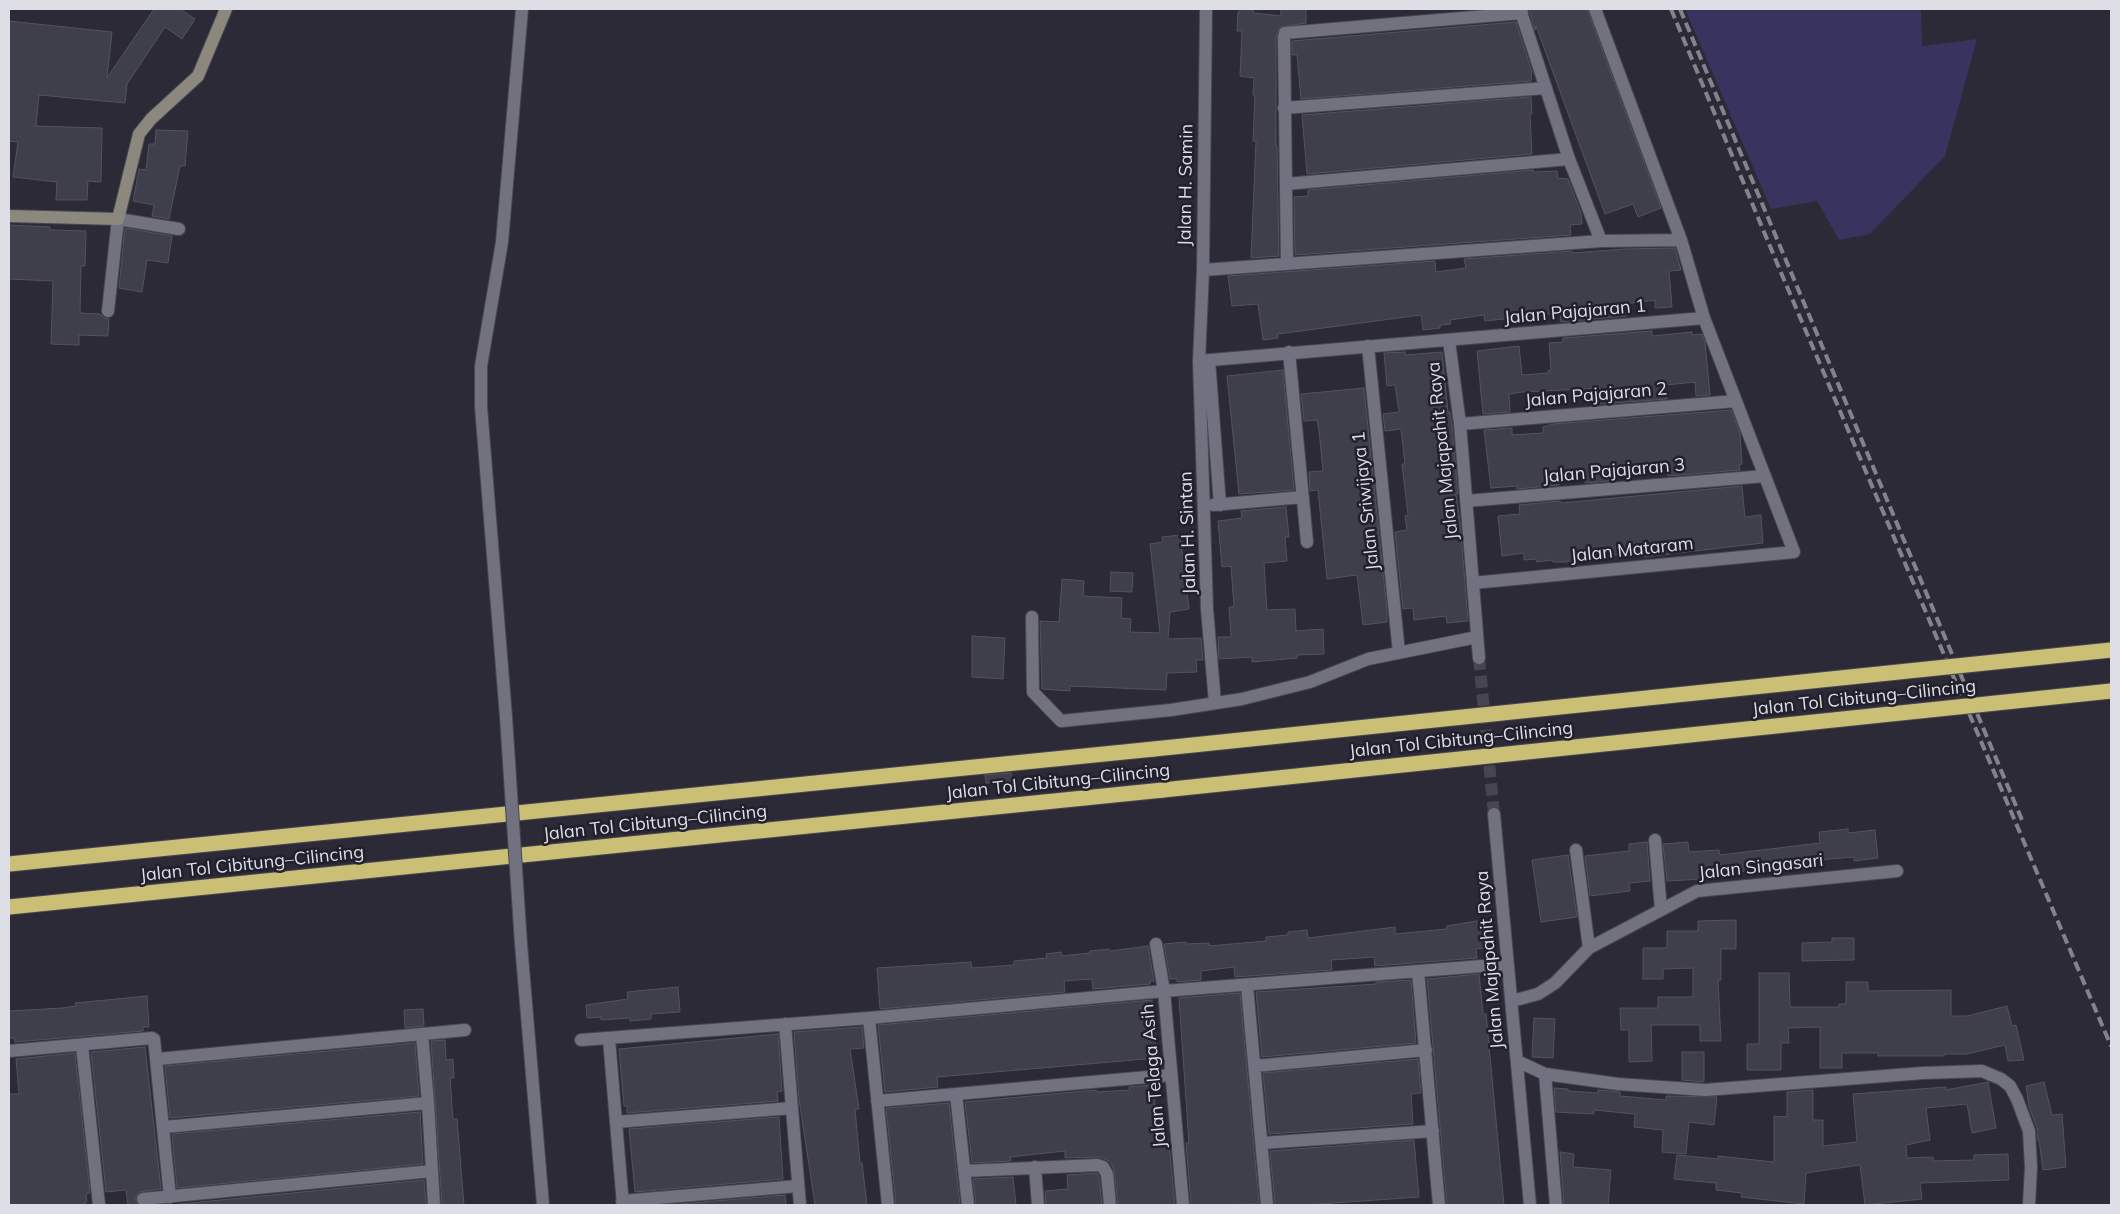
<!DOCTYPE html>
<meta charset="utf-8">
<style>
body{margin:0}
#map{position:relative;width:2120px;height:1214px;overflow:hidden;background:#2b2a36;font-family:Mulish,sans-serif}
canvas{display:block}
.frame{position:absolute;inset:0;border:10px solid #dedee6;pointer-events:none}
</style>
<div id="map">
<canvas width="2120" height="1214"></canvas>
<div class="frame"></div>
</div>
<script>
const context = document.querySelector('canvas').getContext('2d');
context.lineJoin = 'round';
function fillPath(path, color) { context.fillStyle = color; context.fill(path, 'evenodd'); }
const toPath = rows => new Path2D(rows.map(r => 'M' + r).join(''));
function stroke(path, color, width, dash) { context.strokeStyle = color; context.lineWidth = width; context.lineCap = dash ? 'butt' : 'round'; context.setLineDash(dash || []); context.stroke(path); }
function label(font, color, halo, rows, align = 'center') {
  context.font = font + ' Mulish,sans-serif'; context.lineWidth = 5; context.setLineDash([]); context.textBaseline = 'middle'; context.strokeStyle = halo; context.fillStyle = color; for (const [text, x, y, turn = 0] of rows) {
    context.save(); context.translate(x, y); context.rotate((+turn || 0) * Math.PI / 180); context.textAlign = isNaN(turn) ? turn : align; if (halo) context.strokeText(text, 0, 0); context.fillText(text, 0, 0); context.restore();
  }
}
const green = toPath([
 [1685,9,1921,9,1922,46,1977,39,1945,156,1870,234,1839,240,1817,201,1771,209]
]);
const building = toPath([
 [154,9,180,9,195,19,182,39,165,27,127,84,125,103,39,95,36,126,102,128,101,182,88,181,87,200,56,200,57,182,13,177,18,142,9,141,9,21,112,32,107,78,154,9],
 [1240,9,1254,9,1253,13,1281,16,1281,9,1306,9,1306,23,1280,27,1276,37,1276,146,1277,146,1279,256,1251,258,1256,141,1253,141,1255,95,1253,95,1254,78,1240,76,1242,31,1237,31,1238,12,1240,12,1240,9],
 [1529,9,1587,9,1661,208,1638,217,1633,204,1605,214,1536,26,1535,30,1529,9],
 [1516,22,1532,72,1531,81,1301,99,1297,55,1292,55,1292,41,1516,22],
 [1531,97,1532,114,1530,115,1532,154,1307,174,1302,115,1531,97],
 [156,130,188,131,185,166,180,166,169,219,152,216,154,205,133,201,139,169,146,170,149,144,155,144,156,130],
 [1533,170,1533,172,1557,171,1558,178,1568,179,1581,213,1582,224,1570,225,1571,235,1295,255,1294,197,1308,196,1308,190,1533,170],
 [9,225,50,227,50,230,86,231,85,266,81,266,80,313,100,314,104,318,109,319,108,336,79,335,79,345,51,344,53,281,9,279,9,225],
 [125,228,172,236,168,263,147,260,142,292,119,288,125,228],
 [1675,248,1681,270,1669,271,1672,307,1655,308,1655,300,1625,304,1626,316,1561,322,1560,313,1485,321,1484,315,1450,320,1451,324,1440,325,1440,328,1423,330,1421,315,1278,334,1278,338,1263,340,1258,304,1232,306,1228,276,1435,261,1436,272,1466,268,1464,259,1572,251,1572,253,1625,249,1675,248],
 [1652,331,1652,336,1692,332,1692,335,1702,334,1705,342,1710,395,1696,396,1695,382,1666,385,1667,399,1601,404,1600,388,1523,392,1509,394,1510,412,1483,414,1477,351,1519,346,1522,375,1548,373,1548,371,1551,370,1549,343,1563,342,1563,338,1652,331],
 [1405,352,1405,355,1442,352,1448,412,1450,412,1452,425,1458,494,1456,494,1460,522,1468,621,1447,623,1446,616,1414,620,1413,608,1403,609,1395,532,1407,530,1405,516,1408,515,1402,464,1405,464,1401,429,1385,431,1383,414,1399,412,1395,385,1387,386,1384,353,1405,352],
 [1283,370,1294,490,1239,494,1227,376,1283,370],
 [1364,388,1387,611,1387,622,1363,625,1357,575,1327,579,1318,490,1310,491,1309,472,1323,471,1319,430,1317,420,1304,421,1301,394,1364,388],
 [1731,410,1740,433,1742,464,1739,465,1740,470,1668,476,1667,463,1631,466,1608,468,1609,481,1585,483,1585,474,1558,476,1559,485,1517,489,1517,486,1491,488,1484,430,1512,428,1512,435,1543,433,1543,427,1553,424,1731,410],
 [1742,486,1745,517,1761,515,1763,543,1644,557,1643,551,1565,562,1553,562,1552,560,1537,562,1536,559,1524,560,1524,553,1502,556,1498,516,1520,514,1519,505,1560,501,1561,503,1742,486],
 [1286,507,1289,537,1285,537,1287,561,1264,563,1267,610,1295,609,1296,631,1323,629,1324,654,1297,655,1297,658,1252,662,1252,657,1219,659,1218,637,1231,637,1229,607,1234,607,1231,566,1222,567,1218,521,1242,518,1241,511,1286,507],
 [1180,535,1189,609,1170,612,1168,639,1201,638,1203,660,1196,660,1197,672,1167,673,1166,690,1070,686,1070,691,1042,689,1040,621,1059,622,1062,579,1084,581,1083,596,1122,598,1121,618,1131,619,1130,632,1160,633,1150,544,1163,542,1162,537,1180,535],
 [1111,572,1133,573,1132,592,1110,591,1111,572],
 [972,636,1005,638,1003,679,972,677,972,636],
 [1011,773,1012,781,986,783,985,775,1011,773],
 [1848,829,1848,833,1875,830,1878,858,1854,861,1854,857,1817,860,1817,862,1798,864,1799,865,1721,874,1722,878,1667,881,1663,844,1688,842,1689,852,1719,850,1720,855,1820,843,1819,832,1848,829],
 [1647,842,1650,881,1629,883,1630,891,1590,896,1585,856,1629,851,1629,844,1647,842],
 [1568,855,1577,917,1541,922,1532,860,1568,855],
 [1483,920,1485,948,1476,949,1477,958,1375,966,1374,957,1331,960,1332,970,1235,977,1234,967,1201,971,1201,980,1177,982,1177,979,1170,979,1164,944,1186,942,1187,944,1209,943,1209,946,1266,941,1266,937,1288,935,1288,932,1307,930,1308,938,1395,927,1395,934,1447,929,1447,926,1483,920],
 [1736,920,1736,949,1721,949,1721,980,1718,980,1721,1041,1700,1041,1700,1025,1651,1025,1652,1061,1629,1062,1629,1030,1621,1030,1620,1008,1658,1008,1658,997,1693,997,1693,968,1663,969,1663,979,1643,979,1643,948,1667,948,1667,931,1698,931,1698,921,1736,920],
 [1832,938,1854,938,1854,960,1802,961,1802,943,1832,942,1832,938],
 [1148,946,1154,981,1150,981,1150,984,1093,989,1092,979,1064,981,1065,992,880,1009,877,968,971,962,972,968,987,967,1014,965,1014,961,1047,958,1046,954,1061,952,1062,956,1090,953,1090,951,1109,949,1110,951,1148,946],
 [1759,973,1789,973,1790,1007,1839,1007,1839,1004,1846,1004,1846,982,1868,982,1868,991,1951,990,1951,1016,1967,1016,2007,1006,2012,1026,2016,1025,2024,1060,2008,1061,2005,1045,1967,1054,1944,1054,1944,1056,1878,1056,1878,1053,1842,1053,1842,1068,1820,1068,1820,1027,1788,1028,1789,1043,1781,1043,1781,1070,1747,1070,1747,1044,1759,1044,1759,973],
 [1479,974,1483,1014,1486,1014,1504,1205,1447,1205,1427,979,1479,974],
 [1411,980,1416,1043,1262,1057,1256,992,1376,984,1376,982,1411,980],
 [678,987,680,1012,651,1014,651,1019,630,1021,630,1018,601,1020,601,1017,587,1018,586,1005,628,999,627,992,678,987],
 [1240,993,1259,1204,1191,1205,1186,1143,1189,1143,1179,998,1240,993],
 [147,996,149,1027,143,1027,143,1031,15,1042,14,1038,9,1038,9,1011,63,1008,76,1006,75,1003,147,996],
 [1152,1000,1157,1058,937,1077,938,1087,885,1092,878,1025,1152,1000],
 [423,1009,424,1026,405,1028,404,1010,423,1009],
 [1534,1018,1555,1019,1553,1058,1532,1057,1534,1018],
 [862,1027,864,1048,850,1049,859,1109,855,1109,860,1163,862,1163,867,1205,815,1205,799,1099,794,1032,862,1027],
 [778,1034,782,1091,777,1092,778,1101,627,1113,627,1106,624,1106,619,1049,778,1034],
 [445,1040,446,1060,453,1059,454,1078,450,1078,453,1119,457,1119,464,1205,442,1205,431,1041,445,1040],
 [415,1043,419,1096,170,1118,165,1066,415,1043],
 [145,1047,161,1189,139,1192,135,1199,138,1205,128,1205,126,1190,106,1192,91,1052,145,1047],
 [1682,1052,1704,1052,1704,1082,1682,1080,1682,1052],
 [75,1053,90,1193,86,1194,87,1202,82,1205,9,1205,9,1094,19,1094,16,1059,75,1053],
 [1418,1059,1421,1093,1411,1094,1413,1124,1269,1134,1263,1073,1418,1059],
 [1988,1082,1996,1128,1972,1133,1967,1104,1926,1108,1930,1140,1906,1145,1907,1158,1933,1157,1933,1161,1974,1160,1974,1155,2008,1154,2009,1180,1920,1183,1922,1199,1865,1205,1860,1165,1806,1173,1804,1204,1741,1197,1742,1193,1716,1190,1716,1183,1674,1179,1677,1155,1718,1159,1718,1156,1774,1162,1774,1116,1787,1117,1787,1092,1813,1090,1813,1120,1823,1120,1823,1146,1857,1142,1853,1094,1946,1087,1946,1090,1988,1082],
 [2044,1082,2052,1115,2062,1114,2066,1167,2043,1170,2039,1140,2038,1141,2037,1128,2029,1107,2026,1086,2044,1082],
 [1153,1085,1159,1145,1169,1144,1175,1205,1118,1205,1114,1170,1110,1162,1101,1157,1065,1158,1065,1151,1010,1157,1011,1161,972,1163,965,1102,1096,1090,1097,1092,1130,1090,1129,1087,1153,1085],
 [1554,1088,1568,1089,1568,1091,1598,1093,1598,1090,1620,1092,1620,1096,1666,1100,1666,1096,1717,1097,1714,1125,1689,1122,1686,1154,1662,1152,1663,1130,1634,1127,1635,1114,1594,1110,1594,1114,1556,1112,1554,1088],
 [949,1103,960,1205,896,1205,886,1108,949,1103],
 [420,1112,423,1164,177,1188,172,1134,420,1112],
 [779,1117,783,1179,635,1192,629,1129,779,1117],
 [1414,1140,1419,1197,1305,1205,1275,1205,1270,1151,1414,1140],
 [1560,1152,1574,1154,1573,1167,1611,1170,1608,1205,1564,1205,1560,1152],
 [1097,1173,1099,1177,1102,1205,1046,1205,1045,1191,1068,1189,1067,1175,1097,1173],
 [1013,1177,1016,1205,976,1205,973,1179,1013,1177],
 [424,1180,426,1205,163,1205,170,1205,424,1180],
 [785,1195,786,1205,668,1205,785,1195]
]);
const streetTunnel = toPath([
 [1479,658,1494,814]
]);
const street = toPath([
 [1206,9,1203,270,1199,361,1207,609,1215,703],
 [1520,9,1569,159,1601,241],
 [1284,108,1546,88],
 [1286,184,1569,159],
 [1287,264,1284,37,1285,33,1522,13],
 [1203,270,1601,241,1681,240],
 [108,311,118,219,179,229],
 [1449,341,1460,424,1479,658],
 [1368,346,1399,653],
 [1289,352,1307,542],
 [1209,360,1220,505],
 [1199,361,1704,318],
 [1460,424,1736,401],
 [1466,501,1765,476],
 [1213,505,1303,497],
 [1473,583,1794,552,1704,318,1681,240,1595,9],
 [1032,617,1033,692,1061,721,1171,710,1242,699,1310,682,1368,659,1477,637],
 [506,717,481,407,481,366,502,242,522,9],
 [1494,814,1530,1205],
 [1655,840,1661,910],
 [1576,850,1589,948],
 [521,944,543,1205],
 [1156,944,1164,991,1183,1205],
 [1418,971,1439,1205],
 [1247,986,1267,1205],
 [1512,1001,1538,994,1555,983,1589,948,1697,891,1897,871],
 [869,1018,888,1205],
 [785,1024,800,1205],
 [422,1034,428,1103,434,1205],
 [609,1039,623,1205],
 [581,1040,869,1018,1164,991,1508,964],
 [82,1045,99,1205],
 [9,1051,152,1038,154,1039,170,1197],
 [158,1059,465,1030],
 [1517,1061,1545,1074,1556,1205],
 [1255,1066,1426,1050],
 [1545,1074,1618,1084,1705,1090,1923,1073,1982,1071,2001,1079,2010,1086,2017,1099,2029,1131,2031,1167,2029,1205],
 [956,1094,968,1205],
 [877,1101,1171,1075],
 [616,1122,792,1108],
 [164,1127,428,1103],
 [1262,1143,1433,1131],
 [1035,1167,1038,1205],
 [965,1171,1098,1165,1103,1167,1107,1174,1110,1205],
 [143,1199,432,1171],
 [622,1201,798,1186]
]);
const secondary = toPath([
 [9,216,118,219,139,134,151,119,198,76,226,9]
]);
const highway = toPath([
 [9,864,1154,749],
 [9,907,1163,790]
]);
const rail = toPath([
 [1671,9,1782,275,2111,1046],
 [1680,9,2022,820]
]);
const streetBridge = toPath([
 [506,717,521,944]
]);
const highwayBridge = toPath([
 [1154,749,2111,650],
 [1163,790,2111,691]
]);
const streetNames = [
 ["Jalan H. Samin",1186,185,-89],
 ["Jalan Pajajaran 1",1575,312,-5],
 ["Jalan Pajajaran 2",1596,395,-5],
 ["Jalan Majapahit Raya",1443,451,-96],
 ["Jalan Pajajaran 3",1614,471,-5],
 ["Jalan Sriwijaya 1",1366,501,-96],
 ["Jalan H. Sintan",1188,533,-92],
 ["Jalan Mataram",1632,550,-6],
 ["Jalan Tol Cibitung–Cilincing",1864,698,-6],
 ["Jalan Tol Cibitung–Cilincing",1461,740,-6],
 ["Jalan Tol Cibitung–Cilincing",1058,782,-6],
 ["Jalan Tol Cibitung–Cilincing",655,823,-6],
 ["Jalan Tol Cibitung–Cilincing",252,864,-6],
 ["Jalan Singasari",1761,867,-6],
 ["Jalan Majapahit Raya",1490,960,-95],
 ["Jalan Telaga Asih",1154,1076,-95]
];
fillPath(green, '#38335f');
fillPath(building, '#3f3f4c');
stroke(building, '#535360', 1);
stroke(streetTunnel, '#464550', 12, [12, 6]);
stroke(street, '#484852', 14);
stroke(secondary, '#484852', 14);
stroke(highway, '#484852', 17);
stroke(street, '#717180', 12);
stroke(secondary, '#8c887d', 12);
stroke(highway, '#cbbf76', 15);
stroke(rail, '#84838d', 4, [10, 5]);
stroke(streetBridge, '#484852', 14, []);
stroke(highwayBridge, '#484852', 17, []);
stroke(streetBridge, '#717180', 12);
stroke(highwayBridge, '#cbbf76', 15);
label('18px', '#dedee6', '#21202c', streetNames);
</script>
